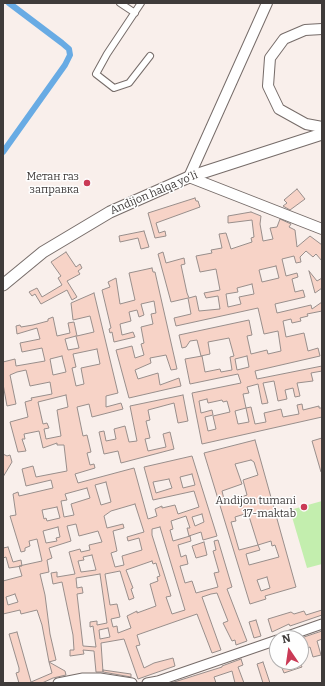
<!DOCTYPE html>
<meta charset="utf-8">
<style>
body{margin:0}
#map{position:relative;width:325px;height:686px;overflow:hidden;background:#f9efeb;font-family:Bitter,serif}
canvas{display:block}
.frame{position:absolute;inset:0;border:4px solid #3f3b3a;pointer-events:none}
.north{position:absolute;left:269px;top:630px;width:40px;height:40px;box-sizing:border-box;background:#fefefe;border:1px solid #b2b0b0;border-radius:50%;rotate:347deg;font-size:11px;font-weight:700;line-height:16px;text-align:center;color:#3f3b3a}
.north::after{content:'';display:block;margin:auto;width:14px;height:18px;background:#ca3a56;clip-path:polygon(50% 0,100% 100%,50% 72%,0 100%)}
</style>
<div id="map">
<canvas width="325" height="686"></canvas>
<div class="frame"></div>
<div class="north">N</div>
</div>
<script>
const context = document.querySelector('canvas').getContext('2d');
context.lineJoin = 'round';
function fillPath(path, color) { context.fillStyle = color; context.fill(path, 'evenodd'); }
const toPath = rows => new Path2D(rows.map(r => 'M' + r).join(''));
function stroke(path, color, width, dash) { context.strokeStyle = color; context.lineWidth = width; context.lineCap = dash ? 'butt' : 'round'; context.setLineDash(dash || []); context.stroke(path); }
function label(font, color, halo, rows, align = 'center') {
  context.font = font + ' Bitter,serif'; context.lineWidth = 3; context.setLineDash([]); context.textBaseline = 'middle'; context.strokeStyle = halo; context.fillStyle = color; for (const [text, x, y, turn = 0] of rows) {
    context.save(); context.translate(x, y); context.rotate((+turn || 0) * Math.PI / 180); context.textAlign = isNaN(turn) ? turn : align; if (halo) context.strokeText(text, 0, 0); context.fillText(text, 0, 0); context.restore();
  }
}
const green = toPath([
 [322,501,322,564,307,568,290,510]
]);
const canal = toPath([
 [3,152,65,65,70,55,69,49,62,43,9,3]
]);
const building = toPath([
 [297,189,305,199,290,210,283,206,287,203,284,200,297,189],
 [195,198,196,201,198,201,200,207,156,223,159,233,165,231,166,236,155,238,148,213,195,198],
 [251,212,261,216,260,224,263,241,273,239,270,228,277,227,280,219,291,224,289,227,295,230,297,247,310,236,322,245,322,261,316,254,313,257,306,251,300,257,301,262,296,263,294,256,282,259,286,276,297,273,298,277,292,279,295,292,303,290,305,297,275,304,277,313,311,305,312,309,322,302,322,311,307,314,308,316,300,318,301,321,292,323,291,319,283,321,286,337,304,333,308,351,318,348,320,356,255,371,257,379,322,366,322,371,311,373,313,381,297,383,300,396,295,397,293,388,285,390,287,399,278,401,274,381,263,383,268,403,262,404,258,384,247,387,249,393,243,394,246,408,235,411,238,424,249,422,246,408,251,407,255,424,266,422,264,413,277,410,281,409,283,417,299,414,297,405,302,404,303,410,319,406,319,408,322,408,322,417,202,444,192,393,241,383,238,374,190,384,185,359,202,356,205,372,220,369,221,372,232,370,230,357,234,356,229,338,208,342,210,354,201,356,197,340,190,341,186,347,182,348,179,335,249,320,252,335,247,336,251,354,267,350,268,354,281,351,278,331,264,334,258,308,176,326,174,318,191,314,188,298,171,302,158,254,163,252,166,263,184,258,185,264,181,265,187,293,189,298,196,296,199,311,220,309,218,296,206,298,204,293,220,290,216,269,200,272,196,256,212,253,211,250,222,248,219,234,226,233,231,249,252,242,251,238,254,237,252,220,228,223,228,216,251,212],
 [276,266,279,278,262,282,259,270,276,266],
 [252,284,254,294,239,297,241,304,228,307,226,294,238,292,237,288,252,284],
 [247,356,249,367,237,370,235,359,247,356],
 [207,399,208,403,222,400,223,402,227,401,230,412,213,416,216,429,208,431,205,417,213,415,212,410,201,413,199,401,207,399],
 [144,231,149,247,141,249,138,238,120,242,119,236,144,231],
 [66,252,76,267,80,264,82,268,78,271,80,274,67,281,77,297,72,300,67,290,41,304,35,294,32,296,29,292,37,288,42,297,62,285,58,278,61,276,51,262,66,252],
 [152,268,153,272,155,272,177,369,171,370,166,355,150,358,151,363,135,370,138,379,158,373,160,385,179,378,181,386,129,398,116,350,132,346,135,358,144,355,141,344,144,343,141,327,153,324,151,314,156,313,154,301,141,304,144,315,139,317,137,310,129,312,131,321,120,324,122,335,133,332,135,337,114,342,112,332,110,333,109,329,111,328,102,290,110,287,108,282,116,278,120,304,135,300,129,273,152,268],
 [309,271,317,281,322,278,322,288,315,293,309,271],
 [94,293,118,393,106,396,106,407,121,403,123,409,92,417,89,404,77,407,83,436,87,435,91,452,87,453,90,465,94,464,95,468,75,474,78,483,134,468,148,519,157,516,155,509,162,506,162,508,175,505,178,514,199,507,194,491,153,500,144,467,192,456,217,536,203,540,201,532,189,536,187,528,190,528,186,516,171,521,173,529,170,530,173,541,190,536,191,541,178,545,181,557,186,555,188,564,180,566,185,583,192,581,196,593,218,587,214,573,219,572,213,551,216,550,214,541,218,540,232,587,227,589,247,641,236,645,235,640,232,641,223,623,228,621,217,593,211,594,202,597,221,650,212,653,197,614,137,635,140,645,136,646,144,668,154,663,173,658,175,666,138,679,124,639,101,643,103,672,96,672,94,651,83,650,84,654,70,656,70,650,74,650,73,635,62,582,53,584,51,573,57,572,57,577,75,574,69,552,80,549,81,552,90,550,89,545,102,542,98,531,79,536,76,524,67,526,71,541,49,548,52,558,47,560,49,572,40,574,45,595,50,634,56,660,49,662,42,625,37,610,21,614,20,610,3,614,3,581,22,576,19,566,42,561,37,539,29,541,30,546,25,548,25,551,21,552,10,516,16,515,13,494,18,492,19,496,53,488,51,480,26,486,22,469,33,466,36,477,67,471,64,445,57,445,57,443,43,448,39,431,24,434,25,439,22,439,26,451,18,452,10,422,28,417,25,402,32,400,31,398,52,394,50,382,30,386,26,370,17,372,10,375,16,404,7,406,3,384,3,362,15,359,16,366,45,361,42,348,22,352,20,343,40,339,37,328,17,334,16,326,20,325,21,327,33,325,48,321,48,319,53,317,57,336,70,333,68,323,74,322,77,336,94,332,90,316,73,320,71,303,94,293],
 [76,336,79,348,68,350,65,339,76,336],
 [97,349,100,364,81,368,84,384,76,386,72,368,76,367,73,354,97,349],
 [62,356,66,372,53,375,50,359,62,356],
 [66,395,68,407,57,410,61,436,46,439,44,429,49,428,47,423,43,424,38,402,66,395],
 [192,474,195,485,183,488,180,477,192,474],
 [169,479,172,488,156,493,153,482,169,479],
 [106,482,111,502,101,505,95,485,106,482],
 [87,488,90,498,71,504,74,515,64,517,61,501,67,500,65,494,87,488],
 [135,504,144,532,127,537,128,541,139,538,142,550,122,556,124,565,115,567,111,553,117,551,113,531,124,528,123,524,107,528,104,516,111,511,135,504],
 [57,507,60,518,47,521,46,518,44,519,42,510,57,507],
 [202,514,204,522,195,526,192,517,202,514],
 [58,527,60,537,56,538,57,541,46,543,43,531,58,527],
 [160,527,185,610,172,614,166,597,171,596,152,535,152,529,160,527],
 [92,555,96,570,81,572,78,561,84,560,83,557,92,555],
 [152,561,153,564,156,563,160,576,157,577,158,581,150,584,156,606,137,613,137,611,127,616,131,628,118,633,117,626,113,627,111,619,120,617,117,604,110,605,105,574,120,571,129,600,134,598,131,589,133,588,126,570,152,561],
 [100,574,107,623,97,625,97,621,90,622,90,627,93,626,96,647,83,646,77,594,83,593,82,587,77,588,76,578,100,574],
 [15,594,18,602,8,605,6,597,15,594],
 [108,628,110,637,100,639,99,630,108,628],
 [183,395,188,421,178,423,174,403,148,410,150,420,146,421,150,438,145,439,148,451,166,447,163,434,170,432,174,449,121,463,118,451,104,454,99,432,104,431,106,441,116,439,114,429,125,426,129,442,137,441,130,406,183,395],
 [322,438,322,472,321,472,312,441,322,438],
 [255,440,296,587,265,596,266,599,250,604,204,453,255,440],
 [251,460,254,462,258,475,243,480,247,495,225,503,222,491,242,484,235,464,251,460],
 [248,513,258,545,271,541,272,546,275,545,279,557,249,565,246,554,260,550,258,545,239,550,231,522,236,521,235,517,248,513],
 [267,577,270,588,261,591,257,580,267,577],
 [3,454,7,456,10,455,12,462,3,477,3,454],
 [204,542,207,555,196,558,192,546,204,542],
 [8,547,13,562,21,560,22,566,9,568,6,557,3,558,3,548,8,547],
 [322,610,322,615,290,626,289,624,272,632,268,619,291,612,294,614,304,611,306,615,322,610],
 [256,620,261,636,254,638,249,622,256,620],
 [322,631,322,639,317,641,321,655,313,657,310,647,301,650,301,638,322,631],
 [17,632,31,682,52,673,49,662,65,671,66,675,53,678,42,683,19,683,16,673,19,672,19,668,9,634,17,632],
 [241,659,243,665,238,667,244,683,235,683,232,671,214,677,216,683,171,683,222,667,222,666,241,659],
 [263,662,270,683,263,683,257,664,263,662],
 [300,662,302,667,284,673,282,668,300,662],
 [103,670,131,674,131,677,103,672,103,670]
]);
const street = toPath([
 [120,3,135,13],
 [141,3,107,54,96,74,114,88,129,83,150,56]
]);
const secondary = toPath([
 [282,638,322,624],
 [58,683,83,678,100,678,132,683],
 [147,683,158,681,277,640]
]);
const primary = toPath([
 [267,3,189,177,322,229],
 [322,29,305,30,284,39,270,58,268,86,279,109,306,124,322,127]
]);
const highway = toPath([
 [3,285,43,252,110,212,189,177,322,134]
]);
const markers = [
 [87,183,4,"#ca3a56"],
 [304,507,4,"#ca3a56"]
];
const poiNames = [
 ["Метан газ",79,177],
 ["заправка",79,190],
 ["Andijon tumani",296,501],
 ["17-maktab",296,514]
];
const streetNames = [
 ["Andijon halqa yo‘li",154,193,-23]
];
fillPath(green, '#c3eeae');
stroke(canal, '#68abe4', 6);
fillPath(building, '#f7d3c7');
stroke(building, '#988e8b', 1);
stroke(street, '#766c69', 8);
stroke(secondary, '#766c69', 11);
stroke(primary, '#766c69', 12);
stroke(highway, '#766c69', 13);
stroke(street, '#fff', 6);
stroke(secondary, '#fff', 9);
stroke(primary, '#fff', 10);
stroke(highway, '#fff', 11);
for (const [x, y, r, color] of markers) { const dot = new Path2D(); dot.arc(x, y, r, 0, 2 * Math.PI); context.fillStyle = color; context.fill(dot); stroke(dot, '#fefefe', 1.5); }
label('11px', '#3f3b3a', '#fefefe', poiNames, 'right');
label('11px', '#3f3b3a', '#fefefe', streetNames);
</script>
